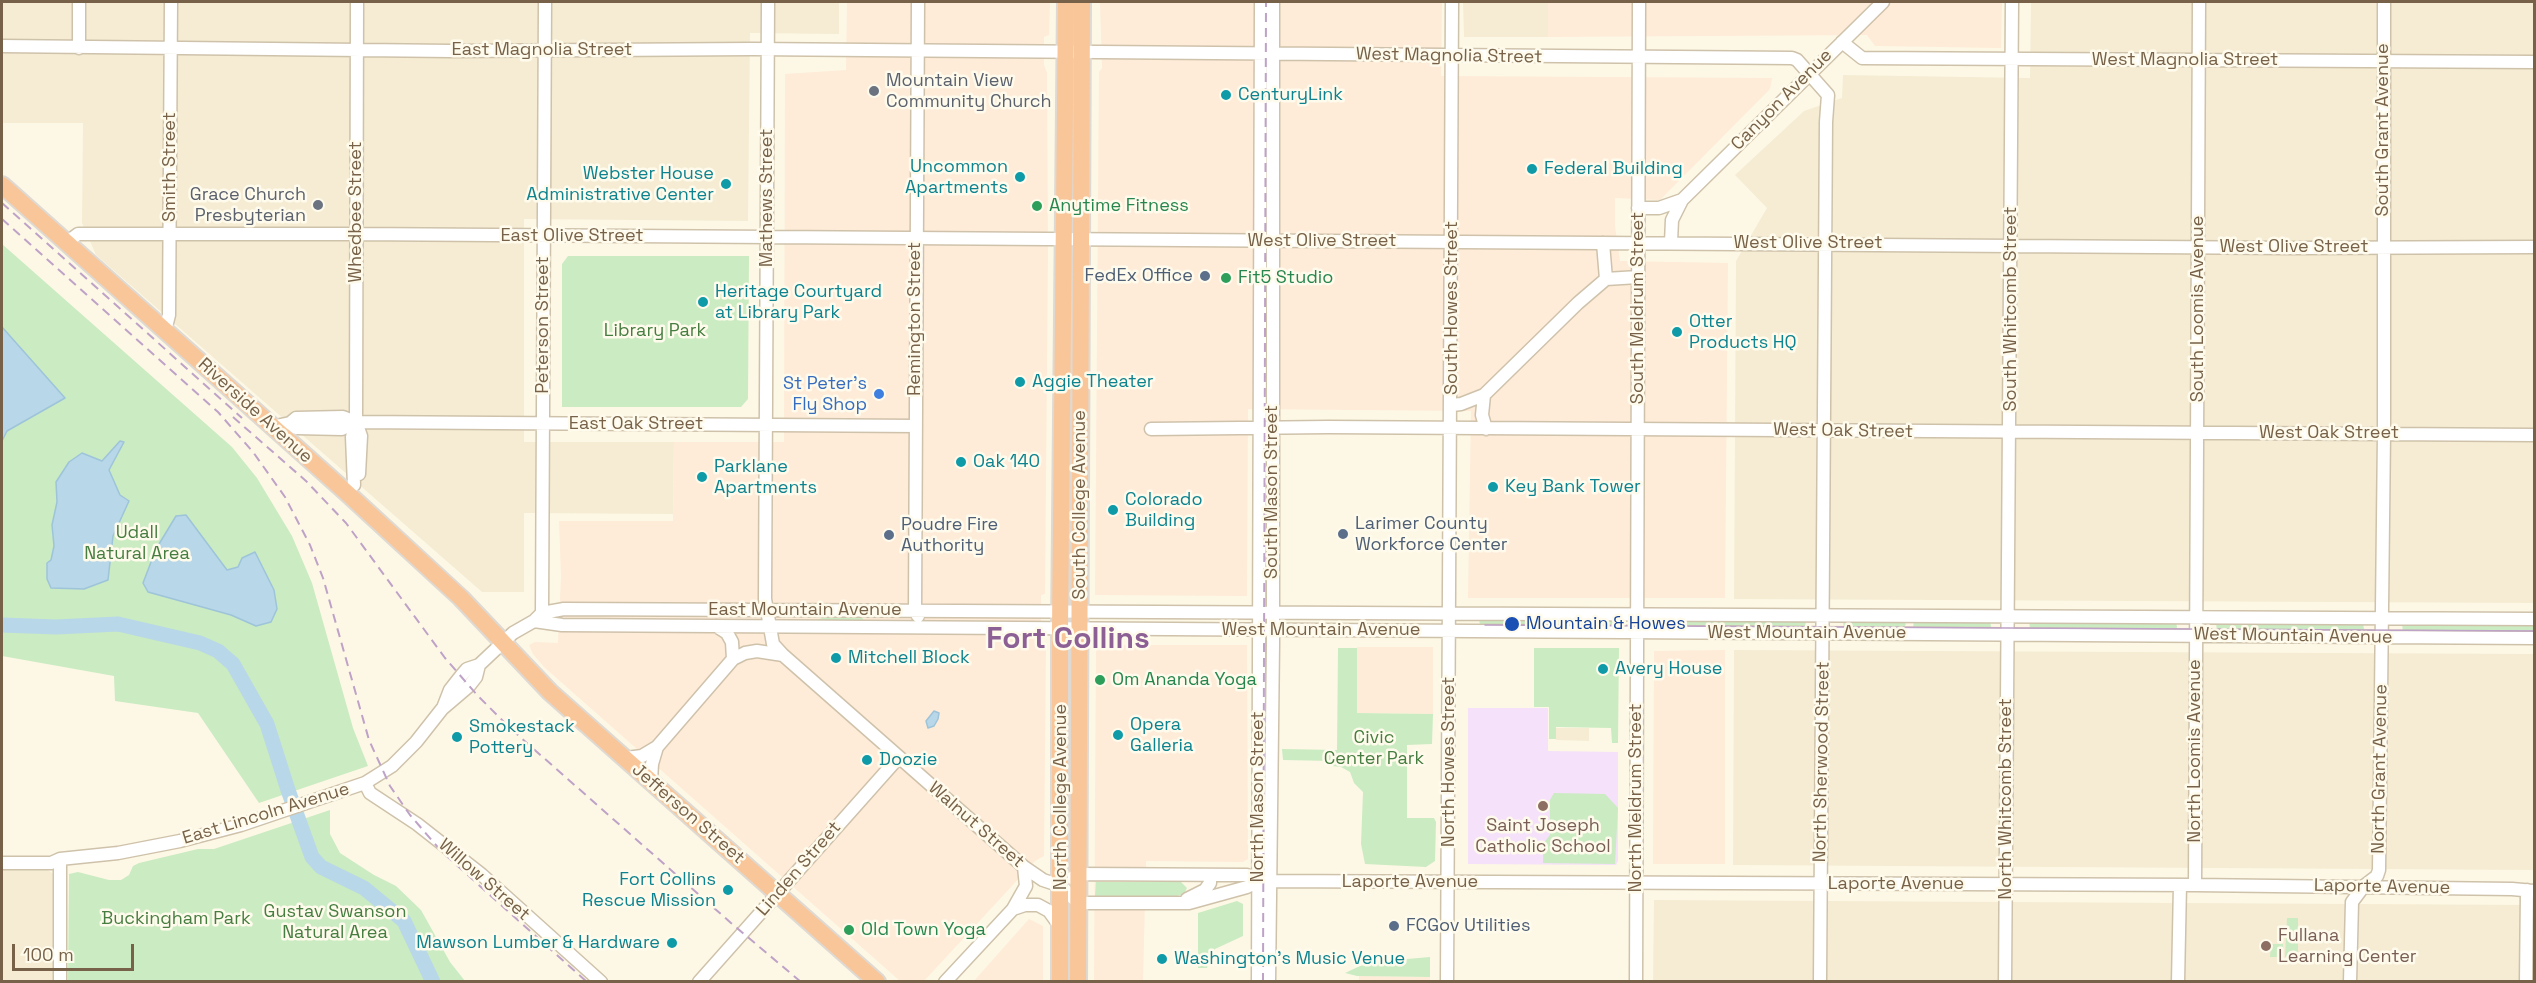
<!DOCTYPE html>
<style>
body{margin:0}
#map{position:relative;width:2536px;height:983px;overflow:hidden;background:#fdf8e5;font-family:"Space Grotesk",sans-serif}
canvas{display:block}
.frame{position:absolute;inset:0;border:3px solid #776249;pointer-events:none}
.scale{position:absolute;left:12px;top:944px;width:122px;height:27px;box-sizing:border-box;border:3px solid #776249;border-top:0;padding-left:8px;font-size:18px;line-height:21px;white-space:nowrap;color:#776249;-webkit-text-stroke:4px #fffbec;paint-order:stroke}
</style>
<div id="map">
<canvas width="2536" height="983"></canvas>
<div class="frame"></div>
<div class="scale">100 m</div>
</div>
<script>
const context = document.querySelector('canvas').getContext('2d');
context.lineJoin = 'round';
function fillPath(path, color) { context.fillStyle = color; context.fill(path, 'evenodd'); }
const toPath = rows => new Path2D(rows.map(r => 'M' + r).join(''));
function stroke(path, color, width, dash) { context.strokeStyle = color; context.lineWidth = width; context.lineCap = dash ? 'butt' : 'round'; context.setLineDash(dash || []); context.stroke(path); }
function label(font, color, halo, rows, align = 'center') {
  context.font = font + ' "Space Grotesk",sans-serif'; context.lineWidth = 5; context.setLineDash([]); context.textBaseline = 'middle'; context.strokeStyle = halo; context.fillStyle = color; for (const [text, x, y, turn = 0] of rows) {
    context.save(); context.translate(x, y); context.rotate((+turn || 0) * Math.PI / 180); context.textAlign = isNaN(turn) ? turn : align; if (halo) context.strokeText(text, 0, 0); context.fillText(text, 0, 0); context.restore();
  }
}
const residential = toPath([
 [2,2,839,2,839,34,750,33,748,221,524,219,524,442,674,442,673,514,524,513,524,592,482,592,96,255,82,223,83,123,2,123],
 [1463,2,1548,2,1548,37,1464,37],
 [2031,2,2534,2,2534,603,1734,599,1736,261,1767,208,1735,175,1804,111,1842,98,1843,75,2030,78],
 [1734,650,2534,654,2534,870,1733,865],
 [1556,728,1589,728,1589,741,1556,740],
 [2,870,48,870,55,875,54,981,2,982],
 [1654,900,2534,905,2534,981,1653,982]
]);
const commercial = toPath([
 [847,2,1050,2,1049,35,1044,37,1044,65,1047,73,1048,251,1045,594,1041,595,1041,644,1046,647,1044,856,1035,861,924,981,900,981,544,667,533,654,529,645,535,642,558,643,561,577,559,521,673,521,674,442,784,442,785,74,846,70],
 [1100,2,1442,2,1441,76,1772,78,1770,89,1660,200,1615,198,1615,226,1620,261,1728,263,1725,598,1468,598,1471,411,1248,409,1247,596,1095,595,1099,72,1102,68],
 [1548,2,2002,2,2001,48,1875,46,1867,35,1548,37],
 [1096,645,1247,645,1248,859,1243,862,1146,861,1143,981,1094,982],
 [1357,647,1433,647,1433,714,1356,713],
 [1725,650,1725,864,1653,864,1654,651],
 [1029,919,1043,926,1043,981,973,982],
 [1359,976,1430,977,1430,981,1359,982]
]);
const education = toPath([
 [1468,708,1548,708,1548,751,1618,752,1618,861,1616,865,1468,864]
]);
const green = toPath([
 [2,244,232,447,257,478,292,536,312,583,353,728,368,766,259,803,198,713,115,701,114,676,2,656],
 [568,256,749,256,748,399,741,407,562,407,562,264],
 [833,615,862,616,863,620,787,621,816,620],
 [1479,618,1617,619,1619,624,1618,627,1480,626],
 [1658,619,1805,620,1806,625,1805,628,1659,627],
 [1843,621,1904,621,1906,624,1903,629,1844,629],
 [1914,621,1990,622,1991,626,1990,630,1916,630,1913,628],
 [2029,621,2176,622,2177,627,2176,630,2030,629],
 [2216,623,2363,624,2364,629,2363,632,2217,631],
 [2402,624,2534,624,2534,634,2403,632],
 [1338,648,1357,648,1357,713,1433,714,1432,744,1407,745,1407,818,1434,818,1436,822,1435,861,1426,867,1365,864,1361,844,1363,792,1354,783,1350,772,1341,767,1332,766,1332,761,1283,760,1282,749,1337,750],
 [1534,648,1619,648,1618,743,1612,743,1611,728,1556,727,1556,739,1549,739,1549,707,1534,707],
 [1554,793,1605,794,1618,808,1615,864,1543,863,1543,844,1550,835,1550,800],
 [330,810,330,834,340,853,374,875,396,886,421,910,450,962,465,981,68,981,69,874,78,872,109,880,121,880,129,875,133,866,139,863,198,849,214,849],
 [1096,882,1181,882,1187,888,1184,894,1177,896,1095,896],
 [1237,901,1243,904,1243,936,1215,949,1210,955,1207,968,1198,968,1198,913],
 [2287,918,2298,918,2298,957,2285,957],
 [2271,944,2283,944,2283,957,2270,957],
 [1430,957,1430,977,1357,976,1345,973,1360,966,1384,961]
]);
const water = toPath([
 [2,327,65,398,7,431,2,441,2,327],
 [120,441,124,442,109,470,120,495,129,501,113,536,108,580,84,589,51,588,47,579,47,563,51,560,54,546,52,525,57,502,56,482,69,462,82,453,102,461,120,441],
 [186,515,227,570,238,567,242,558,255,552,274,590,277,609,271,622,256,626,231,615,148,592,143,583,156,549,176,516,186,515],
 [934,711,939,713,938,719,934,726,928,728,926,721,934,711]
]);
const river = toPath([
 [2,625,56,627,118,624,200,643,218,651,233,664,267,724,288,790,312,857,321,867,364,888,404,921,433,982]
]);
const minor = toPath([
 [768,2,765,599,773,644,783,655,1024,867,1043,880,1061,886,1078,903,1189,903,1247,887,1258,881],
 [918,2,915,611,918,616],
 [1842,42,1862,58,2534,62],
 [2,46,451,51,752,49,1792,58,1797,60,1828,95,1826,122,1820,982],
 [79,48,79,2],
 [1682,200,1883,2],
 [1638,208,1659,208,1682,200,1672,220,1671,242],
 [66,243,78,234,356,234,2291,248,2534,247],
 [1603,243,1606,279,1638,277],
 [165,331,169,315,171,2],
 [1484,395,1482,415,1486,429],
 [1452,405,1461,404,1484,395,1578,303,1606,279],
 [356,422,361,436,359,474],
 [290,423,296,428,342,429,356,422],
 [271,427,290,423,296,418,343,417,356,422,916,426],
 [1151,429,1328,427,2534,435],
 [354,485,352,437,356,422,357,2],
 [542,613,545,2],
 [534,621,562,625,2534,638],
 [716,626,727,633,732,642,733,659],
 [443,708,450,690,461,676,467,669,479,665],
 [626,758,642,756,657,747,733,659,745,653,757,651,783,655],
 [651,781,652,764,657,747],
 [365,783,370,793,417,824,482,875,601,982],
 [2,863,51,863,60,859,118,853,180,841,241,825,365,783,392,766,416,742,442,709,469,686,476,677,479,665,513,633,534,621,542,613,564,609,2534,619],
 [1072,878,1078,874,1247,875,1258,881,2195,885,2512,889,2534,891],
 [2195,885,2199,2],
 [1187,899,1205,890,1210,883,1210,875],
 [1013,909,1025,905,1038,905,1049,911,1059,925],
 [60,982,60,859],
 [699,982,899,757],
 [945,982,1013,909,1026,886,1024,867],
 [1258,982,1261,2],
 [1269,982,1273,644,1273,2],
 [1447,982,1452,2],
 [1636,982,1639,2],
 [2005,982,2012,2],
 [2178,982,2180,885],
 [2350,982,2352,902,2364,886,2377,876,2379,870,2384,433,2384,2],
 [2526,982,2527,890]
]);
const highway = toPath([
 [2,185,347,493,461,598,550,692,877,982],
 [1060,982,1060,628,1066,2],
 [1078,982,1082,2]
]);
const tram = toPath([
 [1485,625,2534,631]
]);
const rail = toPath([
 [2,203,242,418],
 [2,219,218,412,253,452,285,497,310,545,323,578,369,740,390,786,410,815,442,852,587,982],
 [233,417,306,481,346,523,445,658,478,696,511,729,731,923,801,982],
 [1263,982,1266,2]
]);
const markers = [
 [874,91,6,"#6b7280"],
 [1226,95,6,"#0f9aa8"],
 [1532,169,6,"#0f9aa8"],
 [1020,177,6,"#0f9aa8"],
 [726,184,6,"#0f9aa8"],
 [318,205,6,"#6b7280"],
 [1037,206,6,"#2e9e5b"],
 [1205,276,6,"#5c6f8a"],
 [1226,278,6,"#2e9e5b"],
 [703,302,6,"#0f9aa8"],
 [1677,332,6,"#0f9aa8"],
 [1020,382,6,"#0f9aa8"],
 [879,394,6,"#3f7fe0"],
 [961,462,6,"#0f9aa8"],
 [702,477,6,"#0f9aa8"],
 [1493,487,6,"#0f9aa8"],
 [1113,510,6,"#0f9aa8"],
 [1343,534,6,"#5c6f8a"],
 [889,535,6,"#5c6f8a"],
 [1512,624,8,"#1a4fb4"],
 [836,658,6,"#0f9aa8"],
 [1603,669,6,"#0f9aa8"],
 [1100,680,6,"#2e9e5b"],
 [1118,735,6,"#0f9aa8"],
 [457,737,6,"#0f9aa8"],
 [867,760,6,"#0f9aa8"],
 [1543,806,6,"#8d6e63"],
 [728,890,6,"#0f9aa8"],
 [1394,926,6,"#5c6f8a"],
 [849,930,6,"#2e9e5b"],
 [672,943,6,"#0f9aa8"],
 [2266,946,6,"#8d6e63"],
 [1162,959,6,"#0f9aa8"]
];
const streetNames = [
 ["East Magnolia Street",542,50],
 ["West Magnolia Street",1449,56,1],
 ["West Magnolia Street",2185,60],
 ["Canyon Avenue",1782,100,-45],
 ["South Grant Avenue",2383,130,-90],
 ["Smith Street",170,167,-90],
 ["Mathews Street",767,198,-90],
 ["Whedbee Street",356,212,-90],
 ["East Olive Street",572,236],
 ["West Olive Street",1322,241],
 ["West Olive Street",1808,243],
 ["West Olive Street",2294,247],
 ["South Howes Street",1452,308,-90],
 ["South Meldrum Street",1638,308,-90],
 ["South Whitcomb Street",2011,309,-90],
 ["South Loomis Avenue",2198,309,-90],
 ["Remington Street",915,319,-90],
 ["Peterson Street",543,325,-90],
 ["Riverside Avenue",255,411,42],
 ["East Oak Street",636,424],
 ["West Oak Street",1843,431,1],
 ["West Oak Street",2329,433],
 ["South Mason Street",1272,492,-90],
 ["South College Avenue",1080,505,-90],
 ["East Mountain Avenue",805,610],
 ["West Mountain Avenue",1321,630],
 ["West Mountain Avenue",1807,633],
 ["West Mountain Avenue",2293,636,1],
 ["North Loomis Avenue",2195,751,-90],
 ["North Howes Street",1449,762,-90],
 ["North Sherwood Street",1822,762,-89],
 ["North Grant Avenue",2380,769,-89],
 ["North College Avenue",1061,797,-90],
 ["North Mason Street",1258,797,-90],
 ["North Meldrum Street",1636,798,-90],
 ["North Whitcomb Street",2006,799,-90],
 ["East Lincoln Avenue",266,814,-17],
 ["Jefferson Street",688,814,41],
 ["Walnut Street",976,825,41],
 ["Linden Street",799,869,-49],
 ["Willow Street",484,880,41],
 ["Laporte Avenue",1410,882],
 ["Laporte Avenue",1896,884],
 ["Laporte Avenue",2382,887,1]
];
const worshipNames = [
 ["Mountain View",886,81],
 ["Community Church",886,102],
 ["Grace Church",306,195,"right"],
 ["Presbyterian",306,216,"right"]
];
const cultureNames = [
 ["CenturyLink",1238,95],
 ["Uncommon",1008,167,"right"],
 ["Apartments",1008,188,"right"],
 ["Federal Building",1544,169],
 ["Webster House",714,174,"right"],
 ["Administrative Center",714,195,"right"],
 ["Heritage Courtyard",715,292],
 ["at Library Park",715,313],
 ["Otter",1689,322],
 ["Products HQ",1689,343],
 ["Aggie Theater",1032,382],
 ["Oak 140",973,462],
 ["Parklane",714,467],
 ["Apartments",714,488],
 ["Key Bank Tower",1505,487],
 ["Colorado",1125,500],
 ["Building",1125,521],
 ["Mitchell Block",848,658],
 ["Avery House",1615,669],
 ["Opera",1130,725],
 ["Galleria",1130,746],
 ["Smokestack",469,727],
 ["Pottery",469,748],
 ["Doozie",879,760],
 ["Fort Collins",716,880,"right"],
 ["Rescue Mission",716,901,"right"],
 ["Mawson Lumber & Hardware",660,943,"right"],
 ["Washington's Music Venue",1174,959]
];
const leisureNames = [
 ["Anytime Fitness",1049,206],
 ["Fit5 Studio",1238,278],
 ["Om Ananda Yoga",1112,680],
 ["Old Town Yoga",861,930]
];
const serviceNames = [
 ["FedEx Office",1193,276,"right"],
 ["Larimer County",1355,524],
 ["Workforce Center",1355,545],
 ["Poudre Fire",901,525],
 ["Authority",901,546],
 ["FCGov Utilities",1406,926]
];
const parkNames = [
 ["Library Park",655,331],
 ["Udall",137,533],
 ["Natural Area",137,554],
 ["Civic",1374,738],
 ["Center Park",1374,759],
 ["Gustav Swanson",335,912],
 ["Natural Area",335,933],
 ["Buckingham Park",176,919]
];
const shopNames = [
 ["St Peter's",867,384],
 ["Fly Shop",867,405]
];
const transitNames = [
 ["Mountain & Howes",1526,624]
];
const educationNames = [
 ["Saint Joseph",1543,826],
 ["Catholic School",1543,847],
 ["Fullana",2278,936,"left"],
 ["Learning Center",2278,957,"left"]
];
const townNames = [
 ["Fort Collins",1068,640]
];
fillPath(residential, '#f5ecd3');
fillPath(commercial, '#feebd8');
fillPath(education, '#f5e1f9');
fillPath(green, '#cbebc2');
fillPath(water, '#b8d7e8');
stroke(water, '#9ec4da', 1.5);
stroke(river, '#b8d7e8', 15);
stroke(minor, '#cfc2ab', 15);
stroke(highway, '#ded9d3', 20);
stroke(minor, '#fff', 12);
stroke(highway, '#f9c699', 16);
stroke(tram, '#bea2c7', 1.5);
stroke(rail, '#bea2c7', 2, [9, 6]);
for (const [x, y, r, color] of markers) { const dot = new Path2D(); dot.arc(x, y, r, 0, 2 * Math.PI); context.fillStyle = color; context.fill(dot); stroke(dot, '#fffbec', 2); }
label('18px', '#776249', '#fffbec', streetNames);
label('18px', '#5b616d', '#fffbec', worshipNames, 'left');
label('18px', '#0d838f', '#fffbec', cultureNames, 'left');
label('18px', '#27864d', '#fffbec', leisureNames, 'left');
label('18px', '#4e5e75', '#fffbec', serviceNames, 'left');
label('18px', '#467d40', '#fffbec', parkNames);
label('18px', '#366cbe', '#fffbec', shopNames, 'right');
label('18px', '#164399', '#fffbec', transitNames, 'left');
label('18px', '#785e54', '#fffbec', educationNames);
label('bold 30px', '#8c6094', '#fffbec', townNames);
</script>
